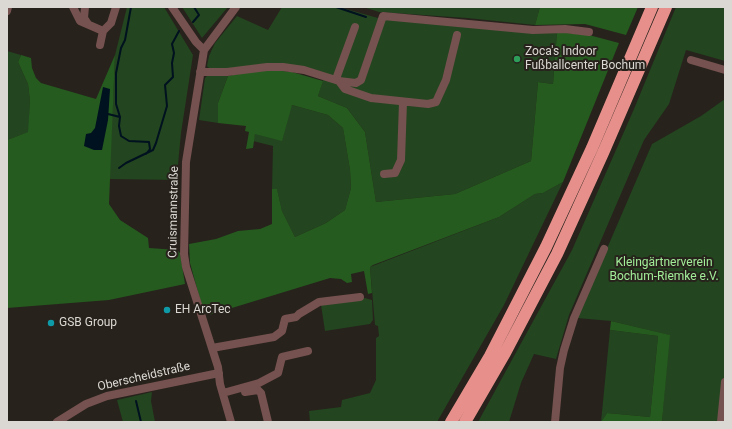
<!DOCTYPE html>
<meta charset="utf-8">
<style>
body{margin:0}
#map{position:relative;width:732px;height:429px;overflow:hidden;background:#27221c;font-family:Roboto,sans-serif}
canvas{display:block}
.frame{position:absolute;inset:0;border:8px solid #dbd8d3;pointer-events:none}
</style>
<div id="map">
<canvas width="732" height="429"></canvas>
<div class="frame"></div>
</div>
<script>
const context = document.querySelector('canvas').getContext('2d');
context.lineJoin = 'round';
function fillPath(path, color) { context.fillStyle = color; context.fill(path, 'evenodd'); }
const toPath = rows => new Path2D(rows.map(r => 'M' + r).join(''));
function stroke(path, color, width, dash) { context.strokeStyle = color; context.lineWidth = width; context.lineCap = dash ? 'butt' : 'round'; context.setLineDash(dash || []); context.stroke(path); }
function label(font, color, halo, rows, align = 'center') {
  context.font = font + ' Roboto,sans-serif'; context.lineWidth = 4; context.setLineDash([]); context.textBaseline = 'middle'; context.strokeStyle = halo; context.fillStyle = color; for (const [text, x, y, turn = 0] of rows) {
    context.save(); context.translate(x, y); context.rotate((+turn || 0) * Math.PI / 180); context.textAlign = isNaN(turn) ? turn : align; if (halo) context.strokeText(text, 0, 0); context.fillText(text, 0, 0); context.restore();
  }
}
const green = toPath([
 [127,7,164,7,193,55,181,133,178,165,179,180,109,179,115,55],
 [182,7,228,7,202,38],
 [282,7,339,7,378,18,557,32,553,84,538,82,531,161,455,194,376,202,365,132,347,108,318,96,325,73,305,67,227,69,210,69,207,66,209,56,215,43,237,16,268,30],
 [363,7,540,7,535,25,467,18,379,12],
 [676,7,725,7,725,61,686,50,669,104,644,140,569,315,556,359,534,354,521,383,509,422,478,422,572,250,634,109],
 [7,51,21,55,18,62,28,84,30,101,29,132,7,140],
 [208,75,228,76,218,103,218,123,199,120,205,78],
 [725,99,725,422,662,422,669,335,611,321,577,318,652,144,701,116],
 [292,105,328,115,343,128,350,170,351,188,345,210,326,223,295,237,282,211,277,190,272,189,273,146,253,141,255,134],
 [563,182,504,305,437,422,310,422,309,411,341,407,342,400,370,393,376,380,376,338,379,336,378,326,375,325,370,267,499,217,535,194,543,193],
 [365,298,372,300,373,320,370,324,325,331,321,305,325,303],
 [610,330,658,336,650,417,607,413,601,422],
 [152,392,151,401,155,422,123,422,117,400]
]);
const forest = toPath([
 [540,7,638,7,626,35,585,24,535,25],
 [557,32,589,35,619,43,563,182,543,193,535,194,499,217,373,265,370,267,372,293,368,294,364,271,351,274,352,282,347,283,341,279,330,278,209,315,203,310,190,263,189,244,216,239,238,231,260,229,272,224,272,189,277,189,282,211,295,237,326,223,345,210,351,188,350,170,343,128,328,115,292,105,282,141,255,134,253,148,246,149,249,132,245,131,246,126,218,123,218,103,228,76,263,69,292,72,323,81,318,96,347,108,365,132,376,202,455,194,531,161,538,82,553,84],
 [21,55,31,58,32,68,36,78,41,83,96,99,115,55,109,204,120,220,148,238,149,248,177,250,180,253,185,284,109,300,7,308,7,140,28,132,30,101,28,84,18,62],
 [611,321,670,335,662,422,601,422,607,413,650,417,658,336,610,330]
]);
const water = toPath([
 [103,87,110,89,108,120,102,150,94,150,84,146,86,134,91,133,95,128]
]);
const stream = toPath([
 [131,7,125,40,121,48,116,73,116,104,120,117,119,126,121,136,129,141,149,142,150,149,146,154],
 [336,7,366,17],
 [193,22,199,15,194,7],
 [108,114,120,117],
 [119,168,126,163,153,150,156,143,167,106,165,85,173,77,172,63,174,53,172,44,179,31],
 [136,401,141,422]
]);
const minor = toPath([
 [73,7,80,21,103,31],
 [85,7,84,18,88,24],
 [172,7,196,42,204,50],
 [7,11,8,7],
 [100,45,103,31,111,23,116,7],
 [691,60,725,70],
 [200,72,227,72,267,67,283,67,304,70,339,81,356,83,361,80,383,16,533,30,565,29,589,32],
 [336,79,355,27],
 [339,81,345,89,371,98,428,104,436,102,446,80,457,35],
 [384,174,395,173,401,160,403,102],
 [212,348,274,337,282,331,285,319,296,317,299,314,319,302,360,297],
 [245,392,258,390,261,393,268,422],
 [223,393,259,383,278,373,282,357,308,351],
 [57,422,86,404,107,396,219,373],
 [231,422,220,384,218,367,186,267,184,254,186,162,204,50,236,7],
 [555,422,560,368,564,350,574,318,604,249],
 [721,422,725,382]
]);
const highway = toPath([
 [451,422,490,356,546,247,592,148,652,7],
 [465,422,505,353,557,254,603,153,666,7]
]);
const markers = [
 [517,59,4,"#2e9e5b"],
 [167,310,4,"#0f9aa8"],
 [51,323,4,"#0f9aa8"]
];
const poiNames = [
 ["Zoca's Indoor",525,52],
 ["Fußballcenter Bochum",525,66],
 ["EH ArcTec",175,310],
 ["GSB Group",59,323]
];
const streetNames = [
 ["Cruismannstraße",174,212,-89],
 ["Oberscheidstraße",144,377,-13]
];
const parkNames = [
 ["Kleingärtnerverein",664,263],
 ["Bochum-Riemke e.V.",664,277]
];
fillPath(green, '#23451f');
fillPath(forest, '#255b1f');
fillPath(water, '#00111f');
stroke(stream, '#00111f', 2);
stroke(minor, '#75514f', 8);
stroke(highway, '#e7908b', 12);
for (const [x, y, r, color] of markers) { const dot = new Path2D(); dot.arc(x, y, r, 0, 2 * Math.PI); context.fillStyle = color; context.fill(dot); stroke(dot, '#27221c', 1.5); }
label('12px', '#dbd8d3', '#27221c', poiNames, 'left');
label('12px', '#dbd8d3', '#27221c', streetNames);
label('12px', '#a1ed98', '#27221c', parkNames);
</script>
